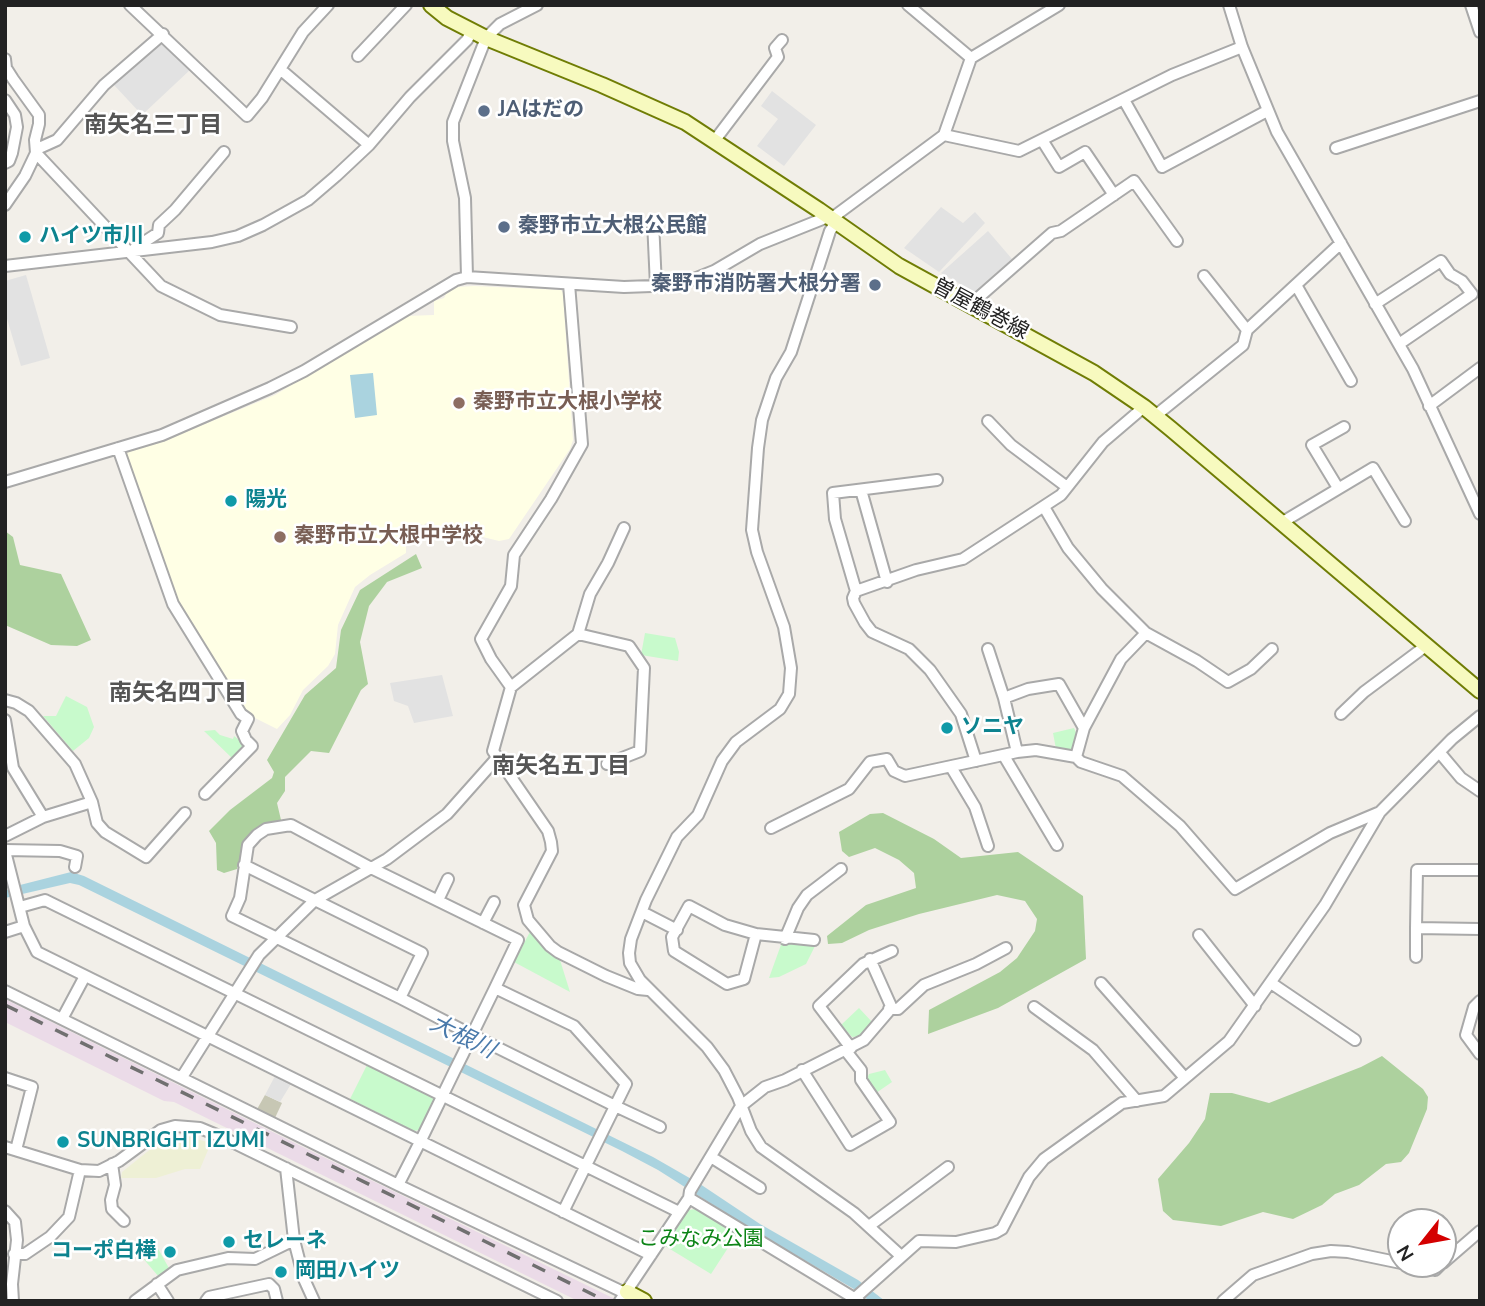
<!DOCTYPE html>
<meta charset="utf-8">
<style>
body{margin:0}
#map{position:relative;width:1485px;height:1306px;overflow:hidden;background:#f2efe9;font-family:"Nunito Sans",sans-serif}
canvas{display:block}
.frame{position:absolute;inset:0;border:7px solid #222;pointer-events:none}
.north{position:absolute;left:1387px;top:1208px;width:70px;height:70px;box-sizing:border-box;background:#fff;border:2px solid #a7a7a7;border-radius:50%;rotate:239deg;font-size:19px;font-weight:700;line-height:28px;text-align:center;color:#222}
.north::after{content:'';display:block;margin:auto;width:24px;height:32px;background:#d40000;clip-path:polygon(50% 0,100% 100%,50% 72%,0 100%)}
</style>
<div id="map">
<canvas width="1485" height="1306"></canvas>
<div class="frame"></div>
<div class="north">N</div>
</div>
<script>
const context = document.querySelector('canvas').getContext('2d');
context.lineJoin = 'round';
function fillPath(path, color) { context.fillStyle = color; context.fill(path, 'evenodd'); }
const toPath = rows => new Path2D(rows.map(r => 'M' + r).join(''));
function stroke(path, color, width, dash) { context.strokeStyle = color; context.lineWidth = width; context.lineCap = dash ? 'butt' : 'round'; context.setLineDash(dash || []); context.stroke(path); }
function label(font, color, halo, rows, align = 'center') {
  context.font = font + ' "Nunito Sans","Noto Sans JP",sans-serif'; context.lineWidth = 5; context.setLineDash([]); context.textBaseline = 'middle'; context.strokeStyle = halo; context.fillStyle = color; for (const [text, x, y, turn = 0] of rows) {
    context.save(); context.translate(x, y); context.rotate((+turn || 0) * Math.PI / 180); context.textAlign = isNaN(turn) ? turn : align; if (halo) context.strokeText(text, 0, 0); context.fillText(text, 0, 0); context.restore();
  }
}
const industrial = toPath([
 [5,999,307,1149,619,1301,578,1301,174,1102,164,1101,5,1022]
]);
const education = toPath([
 [474,286,561,290,563,293,573,440,570,449,509,539,499,541,426,523,424,525,418,524,416,532,406,534,406,553,370,575,355,587,338,625,335,654,328,666,303,690,290,715,277,729,247,714,176,602,125,460,125,453,166,440,275,395,406,316,434,315,434,301,444,298,447,292,457,287]
]);
const construction = toPath([
 [265,1095,282,1103,274,1120,256,1111]
]);
const farmland = toPath([
 [186,1136,211,1143,200,1169,185,1169,156,1178,121,1178,122,1172,162,1140]
]);
const forest = toPath([
 [5,531,13,537,20,565,61,574,91,640,77,646,51,645,5,625],
 [416,554,422,568,387,582,369,606,360,642,368,684,361,690,329,753,311,751,285,777,285,791,277,803,281,820,262,828,244,841,237,869,224,873,217,870,216,843,209,831,230,810,272,778,274,772,267,760,305,695,336,668,341,630,360,590],
 [883,813,934,839,961,858,1018,852,1083,896,1086,959,998,1008,928,1034,929,1010,1000,972,1017,958,1035,931,1037,919,1025,901,997,895,919,914,869,930,842,943,828,944,827,936,866,905,916,888,914,873,899,860,875,848,849,857,842,851,839,832,870,814],
 [1382,1056,1423,1089,1428,1097,1427,1109,1409,1153,1401,1162,1386,1164,1359,1185,1335,1194,1322,1205,1293,1219,1263,1212,1221,1226,1173,1220,1163,1211,1158,1179,1189,1143,1205,1119,1210,1093,1232,1093,1269,1103,1361,1067]
]);
const park = toPath([
 [645,633,675,638,679,652,678,661,641,655],
 [66,696,87,707,94,727,89,738,73,751,43,716,56,716],
 [1074,728,1078,737,1073,749,1069,752,1056,749,1053,733],
 [215,730,220,735,233,739,234,736,243,743,243,748,233,759,204,731],
 [531,930,545,947,560,960,570,992,514,962],
 [782,942,816,944,806,964,779,977,769,978],
 [859,1008,873,1023,862,1036,852,1037,841,1025],
 [368,1063,432,1095,433,1100,419,1130,414,1131,350,1099],
 [885,1070,892,1082,876,1093,867,1079,869,1074],
 [696,1209,737,1234,711,1274,665,1246,688,1210],
 [156,1245,170,1270,159,1277,141,1256]
]);
const parking = toPath([
 [162,39,191,69,142,115,114,85],
 [772,91,816,125,784,166,757,146,778,119,761,106],
 [941,207,963,223,975,212,985,223,939,272,904,248],
 [988,231,1012,259,974,292,941,273],
 [26,275,50,358,21,366,5,312,5,281],
 [442,675,453,716,414,723,408,706,394,701,390,683],
 [275,1076,291,1084,280,1102,265,1095]
]);
const water = toPath([
 [373,373,377,415,355,418,350,375],
 [71,872,84,876,653,1157,700,1184,760,1224,858,1280,885,1301,869,1301,859,1292,751,1229,658,1170,622,1151,79,885,70,883,5,898,5,891,20,885]
]);
const street = toPath([
 [130,5,247,116,262,98,303,32,328,5],
 [908,5,971,58],
 [1229,5,1242,47,1277,132,1413,369,1480,514],
 [1471,5,1480,32],
 [358,56,406,5],
 [5,59,6,68,13,79,39,115,39,124,35,140,36,153,25,176,5,205],
 [280,69,369,145],
 [5,100,15,115,17,127,12,153,9,161,5,163],
 [1124,100,1162,167,1267,111],
 [944,135,1019,151,1172,75,1242,47],
 [715,140,778,57,775,48,782,40],
 [1042,140,1059,167,1085,152,1114,195],
 [1336,148,1480,101],
 [37,149,57,140,104,85,163,34],
 [36,153,161,286,220,315,291,327],
 [832,218,944,135,971,58,1059,5],
 [653,221,656,286],
 [837,221,830,231,791,352,776,378,762,420,758,448,752,530,757,552,784,627,791,668,789,694,780,709,736,742,722,761,698,815,677,837,646,900,631,939,629,953,630,963,640,980,707,1047,724,1070,738,1097,751,1131,761,1147,854,1213,901,1256],
 [135,248,158,233,159,225,175,210,224,152],
 [5,266,212,242,238,236,263,225,308,200,336,176,369,145,410,97,467,40,472,31],
 [1204,276,1247,330],
 [467,277,465,198,453,141,453,122,486,38,500,24,537,5],
 [1296,285,1351,381],
 [1375,304,1441,261,1450,274,1462,281,1472,294,1399,344],
 [972,306,979,297,1052,233,1061,231,1134,181,1177,241],
 [1429,406,1480,368],
 [1155,416,1243,345,1247,330,1341,243],
 [988,421,1011,445,1067,487],
 [118,448,173,604,241,714,248,719,242,731,246,740,252,746,205,794],
 [937,480,833,493,835,519,856,591,853,598,854,603,865,623,872,632,909,649,930,670,961,714,976,761],
 [5,482,162,435,270,388,304,371,456,280,467,277,624,287,679,285,714,271,760,244,830,216],
 [1338,488,1312,445,1344,427],
 [861,490,887,582],
 [1044,507,1068,548,1102,589,1146,633,1121,659,1084,728,1076,757],
 [1281,523,1373,468,1405,521],
 [624,528,608,563,590,594,578,634,511,687,493,751,548,831,551,842,552,851,524,905,528,920,550,946,558,952,606,976,638,989,648,990],
 [856,591,916,570,963,559,1061,495,1103,442,1144,407],
 [1146,633,1197,661,1228,682,1251,669,1272,649],
 [578,634,629,646,644,668,640,751,607,764],
 [988,649,1004,698],
 [511,687,491,659,481,639,511,586,514,555,551,499,582,444,569,284],
 [5,700,16,703,29,711,75,764,92,802,97,823,105,832,146,857,185,813],
 [1341,714,1364,692,1427,645],
 [5,720,13,768,43,817],
 [1017,752,1004,698,1028,689,1059,684,1084,728],
 [1440,753,1461,778,1480,791],
 [1004,756,1057,845],
 [951,767,975,807,988,846],
 [771,828,849,789,870,762,887,759,894,771,905,776,1017,752,1036,750,1076,757,1081,762,1122,776,1180,826,1235,889,1330,833,1380,812,1452,739,1480,716],
 [5,836,43,817,92,802],
 [5,850,60,851,77,856,75,867],
 [5,851,24,926,37,952,651,1255],
 [244,865,422,953,400,998],
 [1480,870,1417,870,1416,928,1480,929],
 [438,900,448,879],
 [20,907,45,900,679,1212],
 [642,912,677,930],
 [483,923,494,902],
 [5,932,24,926],
 [756,934,744,979,727,984,674,951,672,937,689,906,725,925,756,934,814,940],
 [1199,935,1255,1006],
 [785,939,798,908,807,895,841,869],
 [1416,957,1416,928],
 [1101,983,1185,1078],
 [1271,983,1355,1040],
 [495,988,574,1026,626,1084,563,1212],
 [5,991,398,1185,625,1293],
 [1480,1001,1474,1007,1466,1035,1480,1054],
 [1034,1007,1093,1050,1137,1101],
 [889,1009,898,1009,924,985,976,964,1006,948],
 [62,1019,85,976],
 [851,1048,819,1006,863,964,892,951],
 [802,1070,850,1145,890,1122,861,1080,861,1070,846,1051],
 [182,1077,259,955,315,900,387,859,447,814,496,759],
 [5,1078,32,1087,16,1150],
 [5,1147,80,1170,99,1171,119,1161,161,1130,175,1126,200,1128,224,1138,557,1301],
 [711,1157,760,1188],
 [112,1164,115,1185,111,1200,112,1209,124,1221],
 [286,1168,294,1240,304,1279,314,1301],
 [398,1185,421,1140,454,1072,463,1054,472,1035,495,988,518,940,371,868,291,825,266,829,257,835,248,845,240,898,232,916,400,998,472,1035,615,1106,660,1127],
 [689,1198,859,1301],
 [5,1211,15,1222,17,1240,12,1284,13,1301],
 [869,1226,948,1167],
 [14,1254,25,1254,50,1237,69,1217,80,1170],
 [1443,1263,1480,1231],
 [1406,1264,1435,1270,1441,1264],
 [157,1284,168,1301],
 [855,1298,919,1241,956,1242,995,1233,1002,1229,1029,1177,1044,1159,1122,1103,1164,1096,1229,1041,1325,905,1380,812],
 [135,1301,177,1270,228,1258,255,1259,294,1240],
 [206,1301,209,1297,269,1284,274,1289,277,1301],
 [620,1301,689,1198,690,1191,741,1106,765,1087,785,1080,864,1040,888,1012,891,1006,870,959],
 [1223,1301,1253,1275,1312,1254,1331,1251,1348,1252,1401,1263]
]);
const secondary = toPath([
 [431,5,447,18,486,38,602,85,685,122,819,210,899,266,1094,373,1144,407,1171,429,1480,691],
 [627,1292,644,1301]
]);
const rail = toPath([
 [5,1005,606,1301]
]);
const markers = [
 [484,111,7,"#5c6f8a"],
 [504,227,7,"#5c6f8a"],
 [25,237,7,"#0f9aa8"],
 [875,285,7,"#5c6f8a"],
 [459,403,7,"#8d6e63"],
 [231,501,7,"#0f9aa8"],
 [280,537,7,"#8d6e63"],
 [947,728,7,"#0f9aa8"],
 [63,1142,7,"#0f9aa8"],
 [229,1242,7,"#0f9aa8"],
 [170,1252,7,"#0f9aa8"],
 [281,1272,7,"#0f9aa8"]
];
const serviceNames = [
 ["JAはだの",498,111],
 ["秦野市立大根公民館",518,227],
 ["秦野市消防署大根分署",861,285,"right"]
];
const cultureNames = [
 ["ハイツ市川",39,237],
 ["陽光",245,501],
 ["ソニヤ",961,728],
 ["SUNBRIGHT IZUMI",77,1142],
 ["セレーネ",243,1242],
 ["コーポ白樺",156,1252,"right"],
 ["岡田ハイツ",295,1272]
];
const streetNames = [
 ["曽屋鶴巻線",980,310,28]
];
const educationNames = [
 ["秦野市立大根小学校",473,403],
 ["秦野市立大根中学校",294,537]
];
const parkNames = [
 ["こみなみ公園",701,1240]
];
const neighbourhoodNames = [
 ["南矢名三丁目",153,126],
 ["南矢名四丁目",178,694],
 ["南矢名五丁目",561,767]
];
const waterNames = [
 ["大根川",462,1038,26]
];
fillPath(industrial, '#ebdbe8');
fillPath(education, '#ffffe5');
fillPath(construction, '#c7c7b4');
fillPath(farmland, '#eef0d5');
fillPath(forest, '#add19e');
fillPath(park, '#c8facc');
fillPath(parking, '#e2e2e2');
fillPath(water, '#aad3df');
stroke(street, '#a9a9a9', 14);
stroke(secondary, '#707d05', 18);
stroke(street, '#fff', 10);
stroke(secondary, '#f7fabf', 14);
stroke(rail, '#707070', 3.5, [14, 14]);
for (const [x, y, r, color] of markers) { const dot = new Path2D(); dot.arc(x, y, r, 0, 2 * Math.PI); context.fillStyle = color; context.fill(dot); stroke(dot, '#fff', 2.5); }
label('bold 21px', '#4e5e75', '#fff', serviceNames, 'left');
label('bold 21px', '#0d838f', '#fff', cultureNames, 'left');
label('21px', '#222', '#fff', streetNames);
label('bold 21px', '#785e54', '#fff', educationNames, 'left');
label('21px', '#0c8416', '#fff', parkNames);
label('bold 23px', '#555', '#fff', neighbourhoodNames);
label('italic 23px', '#4a7aab', '#fff', waterNames);
</script>
